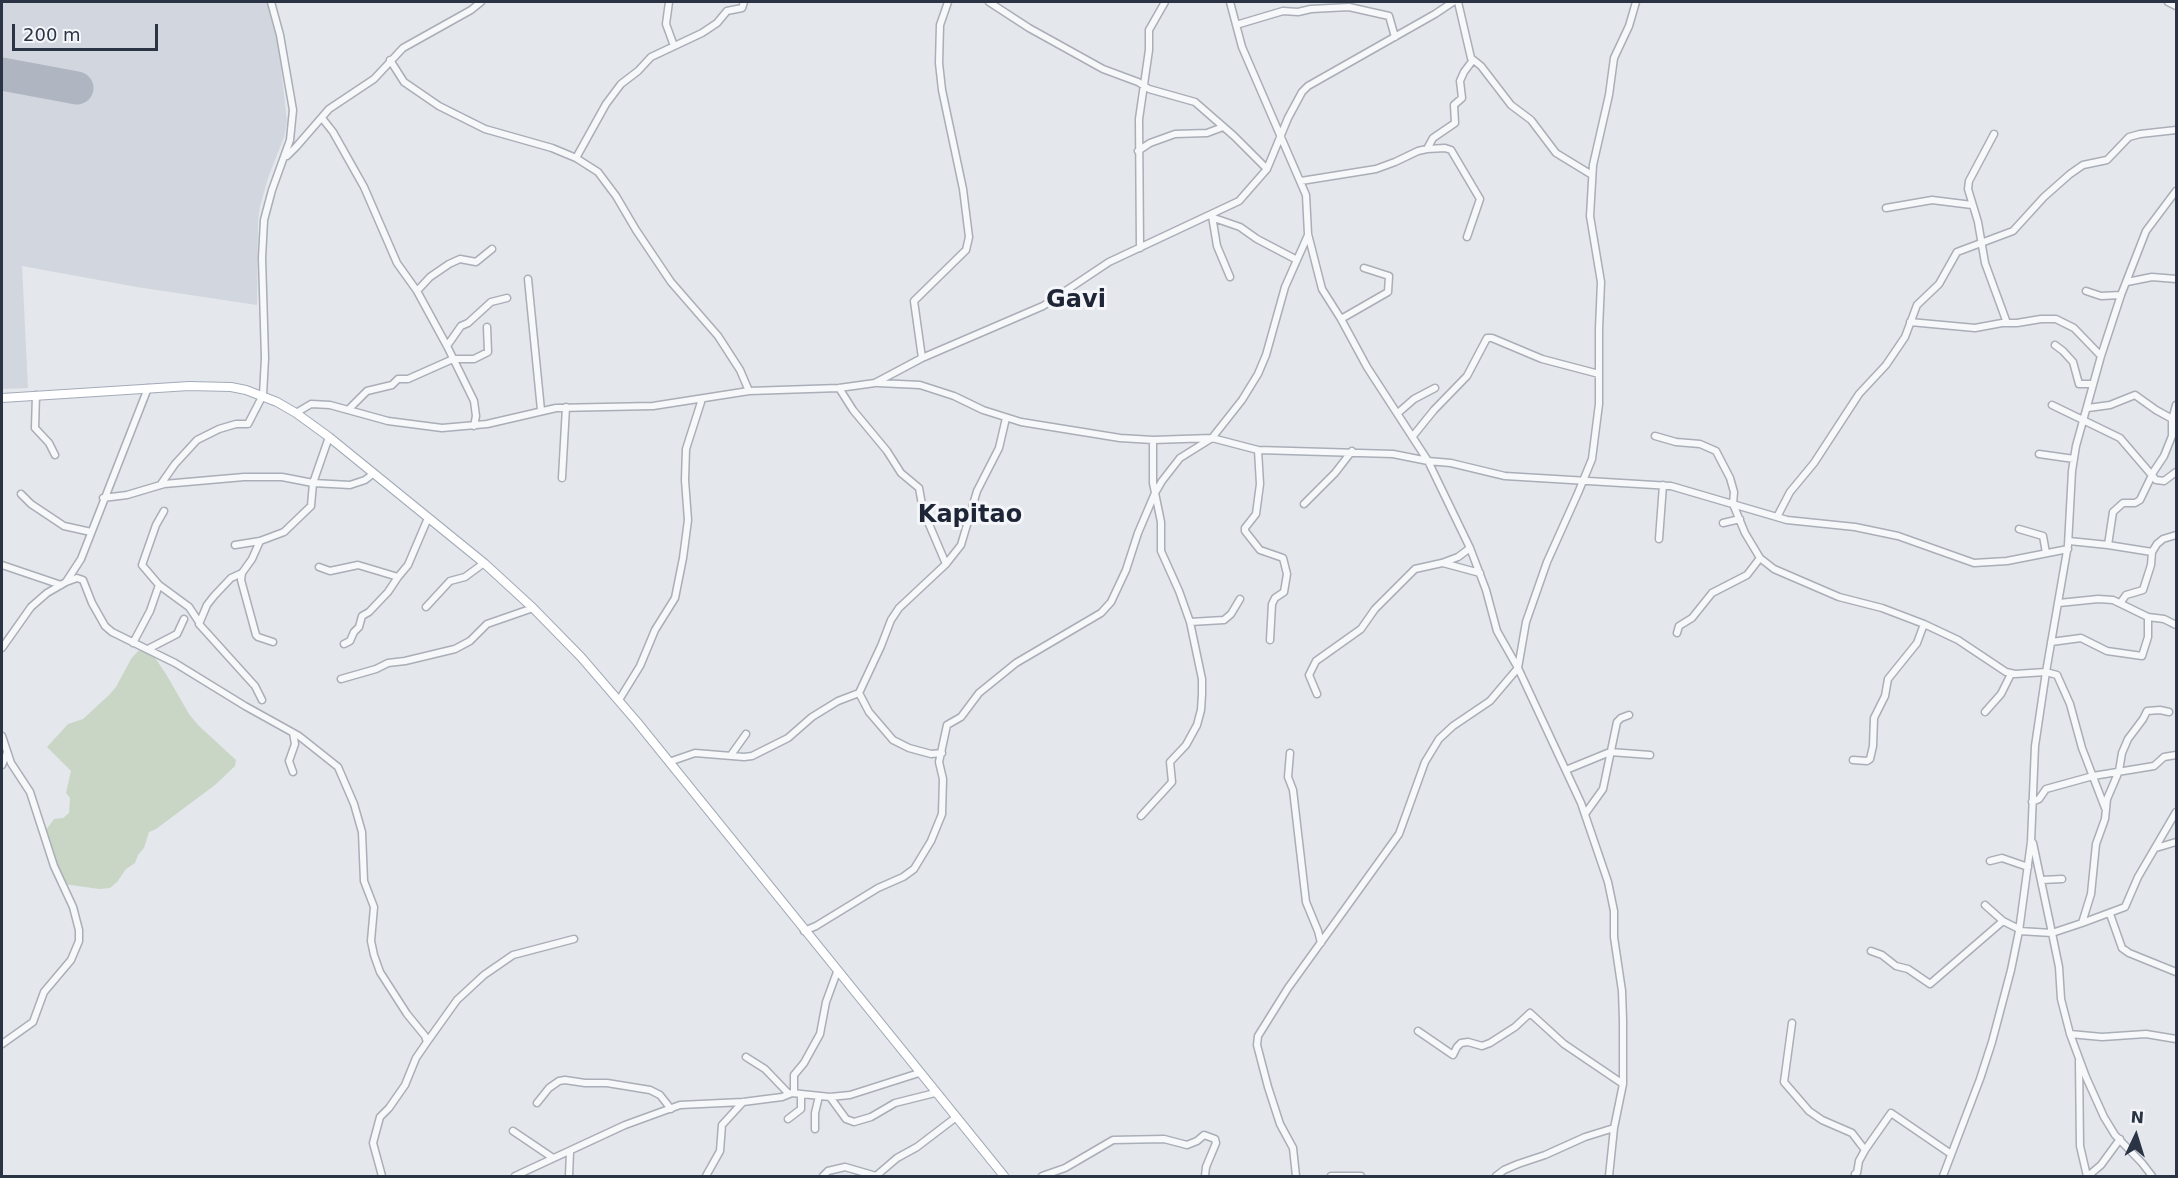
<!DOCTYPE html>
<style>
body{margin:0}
#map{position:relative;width:2178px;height:1178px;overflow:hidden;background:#e4e7ec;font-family:"DejaVu Sans",sans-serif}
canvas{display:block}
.frame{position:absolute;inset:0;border:3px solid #2b3445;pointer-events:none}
.north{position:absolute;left:2106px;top:1106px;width:60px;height:60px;-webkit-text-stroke:4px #f4f6f9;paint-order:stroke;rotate:4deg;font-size:16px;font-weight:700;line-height:24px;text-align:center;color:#2b3445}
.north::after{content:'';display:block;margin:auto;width:21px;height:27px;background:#2b3445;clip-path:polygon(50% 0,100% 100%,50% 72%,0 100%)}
.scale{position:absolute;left:12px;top:24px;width:146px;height:27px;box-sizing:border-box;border:3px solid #2b3445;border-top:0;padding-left:8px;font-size:18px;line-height:21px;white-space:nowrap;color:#2b3445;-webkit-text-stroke:4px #f4f6f9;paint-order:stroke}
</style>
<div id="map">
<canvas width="2178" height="1178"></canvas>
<div class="frame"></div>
<div class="north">N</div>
<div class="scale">200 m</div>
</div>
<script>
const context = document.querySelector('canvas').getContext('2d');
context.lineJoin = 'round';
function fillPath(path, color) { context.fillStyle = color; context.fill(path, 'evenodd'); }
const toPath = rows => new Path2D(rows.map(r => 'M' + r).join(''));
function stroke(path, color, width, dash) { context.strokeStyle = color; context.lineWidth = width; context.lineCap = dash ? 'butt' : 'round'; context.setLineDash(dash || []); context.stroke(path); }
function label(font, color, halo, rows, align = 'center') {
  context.font = font + ' "DejaVu Sans",sans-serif'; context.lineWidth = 6; context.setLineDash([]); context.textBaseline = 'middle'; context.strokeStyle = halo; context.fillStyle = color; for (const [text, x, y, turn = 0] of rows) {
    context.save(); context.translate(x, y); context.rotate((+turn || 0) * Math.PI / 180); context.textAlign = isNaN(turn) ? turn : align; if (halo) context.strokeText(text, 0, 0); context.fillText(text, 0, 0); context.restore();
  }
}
const built = toPath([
 [2,2,267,2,272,14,280,57,287,122,284,137,268,178,260,206,258,221,257,305,137,287,22,266,28,388,2,389]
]);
const green = toPath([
 [145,650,151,652,166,674,189,714,199,726,236,760,235,766,215,785,156,829,149,832,144,848,138,855,135,863,126,869,117,882,110,888,99,889,64,884,57,867,54,851,48,846,46,839,46,830,54,819,63,818,69,813,70,798,66,793,71,771,47,747,68,724,83,719,109,695,116,687,131,659,138,651]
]);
const runway = toPath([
 [2,74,77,88]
]);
const minor = toPath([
 [669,2,666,24,674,46],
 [989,2,1029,28,1103,69,1138,82,1149,89,1195,102,1234,136,1267,169],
 [1230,2,1242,47,1306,195,1308,234,1322,289,1341,319,1367,367,1428,461,1470,548,1486,590,1497,631,1518,668,1581,803,1608,882,1614,911,1614,937,1622,991,1623,1020,1623,1084,1614,1128,1609,1176],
 [1458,2,1471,58,1481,66,1511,105,1531,120,1556,153,1592,175],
 [2168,2,2176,6],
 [1236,25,1283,11,1298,12,1311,9,1349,7,1389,16,1395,37],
 [390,60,404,82,439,106,485,129,552,148,576,158,598,172,616,196,636,230,671,282,718,336,740,370,749,391],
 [322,118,333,132,364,187,397,263,417,291,447,346,474,401,476,416,474,426],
 [1994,134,1969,181,1968,189,1978,222,1985,263,2007,323],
 [1427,149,1445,148,1451,150,1480,199,1467,237],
 [1138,151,1150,143,1175,134,1207,133,1223,127],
 [287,156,296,147,329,109,374,79,403,48,471,10,481,2],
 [576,158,606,104,621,84,638,71,651,57,702,33,717,23,727,11,742,8,744,2],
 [1301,181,1376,169,1395,162,1418,151,1427,149,1433,138,1455,123,1454,105,1462,98,1460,81,1464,72,1473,60],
 [1886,208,1932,200,1972,205],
 [1212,216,1217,246,1230,277],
 [1214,218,1240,227,1257,239,1297,260],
 [1140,248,1139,119,1149,50,1149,30,1165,2],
 [528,279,541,410],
 [2127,282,2152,277,2176,279],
 [417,291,430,277,449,264,460,259,476,262,492,249],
 [2086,291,2101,296,2121,295],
 [1341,319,1388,292,1389,276,1364,268],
 [1910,322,1975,328,2002,323,2017,323,2041,319,2056,319,2074,328,2101,356],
 [2055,345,2063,351,2073,362,2079,384,2093,384],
 [447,346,461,326,468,323,491,302,507,298],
 [922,358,914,301,966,250,969,237,963,189,942,90,939,63,940,25,948,2],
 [878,383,920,385,954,396,983,410,1021,422,1120,438,1153,440,1212,438,1258,450,1393,454,1428,461,1451,463,1505,476,1671,486,1787,520,1855,527,1898,536,1974,563,2007,561,2068,549],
 [839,388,853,410,887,451,901,473,919,488,923,510,946,564],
 [36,395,35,428,49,443,55,455],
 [2052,405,2120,438,2156,480,2164,481,2176,472],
 [2088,408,2110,405,2135,395,2156,410,2176,421],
 [349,409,367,391,392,385,398,379,408,379,453,359,474,359,488,352,487,327],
 [296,413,311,404,330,405,388,421,442,428,487,424,556,408,653,406,749,391,839,388,875,383,922,358,1043,306,1109,262,1239,201,1267,169,1288,118,1302,92,1308,86,1435,14,1453,2],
 [1398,413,1414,399,1435,388],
 [1413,436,1434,410,1467,376,1487,338,1492,338,1542,359,1599,374],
 [1655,436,1676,442,1700,444,1716,451,1730,478,1734,492,1733,504,1745,533,1760,558,1774,569,1839,597,1882,608,1924,624,1958,640,2006,672,2015,674,2046,672,2057,675,2070,704,2082,748,2105,808],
 [1258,450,1260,484,1256,514,1245,528,1245,531,1260,550,1283,558,1287,574,1284,592,1275,598,1272,604,1270,640],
 [2039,454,2074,459],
 [562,478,566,407],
 [161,484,175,464,197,440,219,429,236,424,248,424,263,395,265,358,262,258,264,220,272,190,290,140,293,110,280,35,271,2],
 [21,494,31,504,64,526,91,532],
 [103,498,127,495,164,484,244,477,282,477,313,483,350,485,365,480,374,473],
 [1304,504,1335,473,1352,451],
 [1777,517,1790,492,1814,463,1859,394,1886,365,1905,337,1917,305,1939,284,1957,252,2013,231,2044,197,2070,174,2083,165,2107,160,2129,137,2140,134,2176,130],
 [1723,523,1740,519],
 [2019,529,2043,536,2046,553],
 [1659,539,1663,485],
 [260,541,252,559,242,573,241,580,256,635,258,637,273,642],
 [2069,541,2108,545,2113,512,2123,503,2135,503,2140,500,2154,471,2164,456,2172,436,2172,420,2176,405],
 [235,545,260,541,284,532,311,506,313,483,329,437],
 [2108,545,2152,552],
 [1443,563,1480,573],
 [2,565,61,585],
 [319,567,330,571,358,565,398,577,408,565,428,518],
 [242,573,231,578,214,596,207,605,199,624,255,686,262,700],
 [66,582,77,578,83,580,92,603,105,626,112,632,175,663,245,706,299,736,338,767,354,804,362,832,364,881,374,907,371,941,374,955,380,972,407,1014,425,1036,427,1042,416,1058,405,1085,389,1108,380,1117,373,1143,382,1176],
 [159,585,189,607,199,622],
 [2121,602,2126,595,2143,590,2151,565,2152,552,2157,544,2163,539,2176,535],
 [2059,603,2098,599,2113,600,2148,617,2164,619,2176,625],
 [426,607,450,581,465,577,484,563],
 [1190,622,1224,620,1231,614,1240,599],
 [1677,633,1679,626,1692,618,1712,593,1747,575,1760,558],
 [2051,642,2081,638,2107,651,2142,656,2148,637,2148,617],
 [133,643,150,611,159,585,142,565,156,525,164,511],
 [344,644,350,641,354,632,359,627,362,616,369,612,388,592,398,577],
 [2,648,31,607,47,593,66,582,81,559,148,388],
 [148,649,177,634,184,619],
 [341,679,376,669,388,663,405,661,455,649,470,641,487,624,533,608],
 [859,693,869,712,893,740,909,748,931,754,942,753],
 [1317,694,1309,675,1316,661,1361,629,1375,609,1415,569,1442,563,1458,557,1470,548],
 [619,700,640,666,655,630,675,598,683,558,688,520,685,480,686,449,702,399],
 [1985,712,2001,694,2011,674],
 [2,736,11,763,30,792,54,866,73,907,79,930,79,941,71,960,44,992,33,1022,2,1044],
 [1290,753,1288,777,1293,790,1306,902,1318,931,1321,943],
 [731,755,746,734],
 [1853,760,1867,761,1870,759,1873,746,1874,718,1885,696,1888,679,1917,643,1924,624],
 [669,762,695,753,744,757,752,756,788,738,812,717,838,701,859,693,881,646,891,620,899,608,946,564,961,545,977,491,999,448,1006,418],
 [2,765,7,753],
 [1566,770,1610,752,1650,755],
 [293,772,289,761,295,744,293,733],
 [2032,802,2039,799,2046,789,2093,776,2154,766,2164,757,2176,755],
 [1585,814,1603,789,1617,722,1621,718,1629,715],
 [1141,816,1172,782,1170,762,1186,745,1197,725,1201,710,1202,694,1202,679,1190,622,1179,591,1161,551,1161,522,1153,483,1153,440],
 [2033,843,2052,933,2082,923,2091,894,2096,844,2105,819,2107,799,2119,771,2122,753,2128,739,2143,719,2147,711,2160,710,2169,712],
 [2156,848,2176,842],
 [1990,861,2002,858,2028,867],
 [2042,880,2062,879],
 [1985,905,2003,921],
 [2110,914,2122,948,2129,953,2176,972],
 [2082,923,2125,907,2138,877,2176,812],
 [804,931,816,926,878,888,903,877,914,869,931,841,942,814,943,779,939,762,947,725,961,717,979,693,1016,663,1101,613,1111,602,1126,570,1138,533,1155,493,1162,481,1180,458,1212,438,1242,400,1258,374,1266,355,1285,287,1308,235],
 [2019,931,2052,933,2059,967,2061,999,2070,1034,2086,1077,2104,1117,2115,1135,2142,1163,2152,1176],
 [1871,951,1882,955,1896,966,1908,969,1930,984,2003,921,2019,929],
 [1792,1023,1784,1082,1809,1111,1822,1120,1852,1133,1865,1150],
 [1418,1031,1453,1055,1457,1047,1461,1043,1468,1042,1482,1046,1490,1043,1515,1027,1530,1013,1564,1044,1623,1084],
 [2070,1034,2102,1037,2146,1034,2176,1039],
 [427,1042,457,1000,484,975,513,955,574,939],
 [746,1057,765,1069,789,1094],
 [2079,1061,2080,1146,2087,1176],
 [794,1093,794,1075,804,1063,820,1034,826,1002,837,972],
 [830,1097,846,1119,854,1122,871,1117,895,1103,935,1093],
 [537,1103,549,1088,559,1081,565,1080,585,1083,607,1083,650,1090,660,1095,671,1109],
 [788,1119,801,1109,801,1094],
 [815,1129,815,1113,819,1096],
 [513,1131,553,1158],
 [1855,1174,1857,1173,1859,1161,1865,1150,1891,1113,1951,1154],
 [515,1176,625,1125,680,1105,743,1102,782,1097,792,1093,830,1097,850,1095,919,1073],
 [569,1176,570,1152],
 [706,1176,720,1151,722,1125,743,1102],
 [823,1176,828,1171,845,1167,876,1176,897,1158,917,1147,955,1118],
 [1042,1176,1065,1168,1113,1140,1164,1139,1187,1145,1197,1141,1204,1135,1215,1139,1216,1143,1206,1167,1205,1176],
 [1296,1176,1293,1148,1280,1124,1268,1087,1257,1045,1258,1036,1288,988,1399,834,1425,762,1439,739,1453,726,1490,701,1518,668,1526,622,1547,562,1578,493,1592,459,1599,404,1599,329,1601,282,1590,216,1593,165,1609,95,1614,58,1629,26,1636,2],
 [1331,1176,1361,1176],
 [1496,1176,1504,1170,1518,1164,1545,1155,1585,1137,1614,1128],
 [1943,1176,1980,1079,1992,1042,2011,970,2019,931,2031,842,2035,746,2046,672,2068,545,2072,471,2076,446,2101,356,2121,295,2146,231,2176,191],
 [2088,1176,2101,1165,2120,1139]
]);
const major = toPath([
 [2,398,189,386,231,387,246,390,277,402,296,413,329,437,484,563,533,608,581,657,637,722,1004,1176]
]);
const quarterNames = [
 ["Gavi",1076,301],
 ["Kapitao",970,516]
];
fillPath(built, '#d2d6de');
fillPath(green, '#c9d6c5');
stroke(runway, '#b0b6c1', 33);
stroke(minor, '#a9aeb7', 9);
stroke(major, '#a3abb8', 10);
stroke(minor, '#f7f8fa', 6);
stroke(major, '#fff', 8);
label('bold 24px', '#1d2536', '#f4f6f9', quarterNames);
</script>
